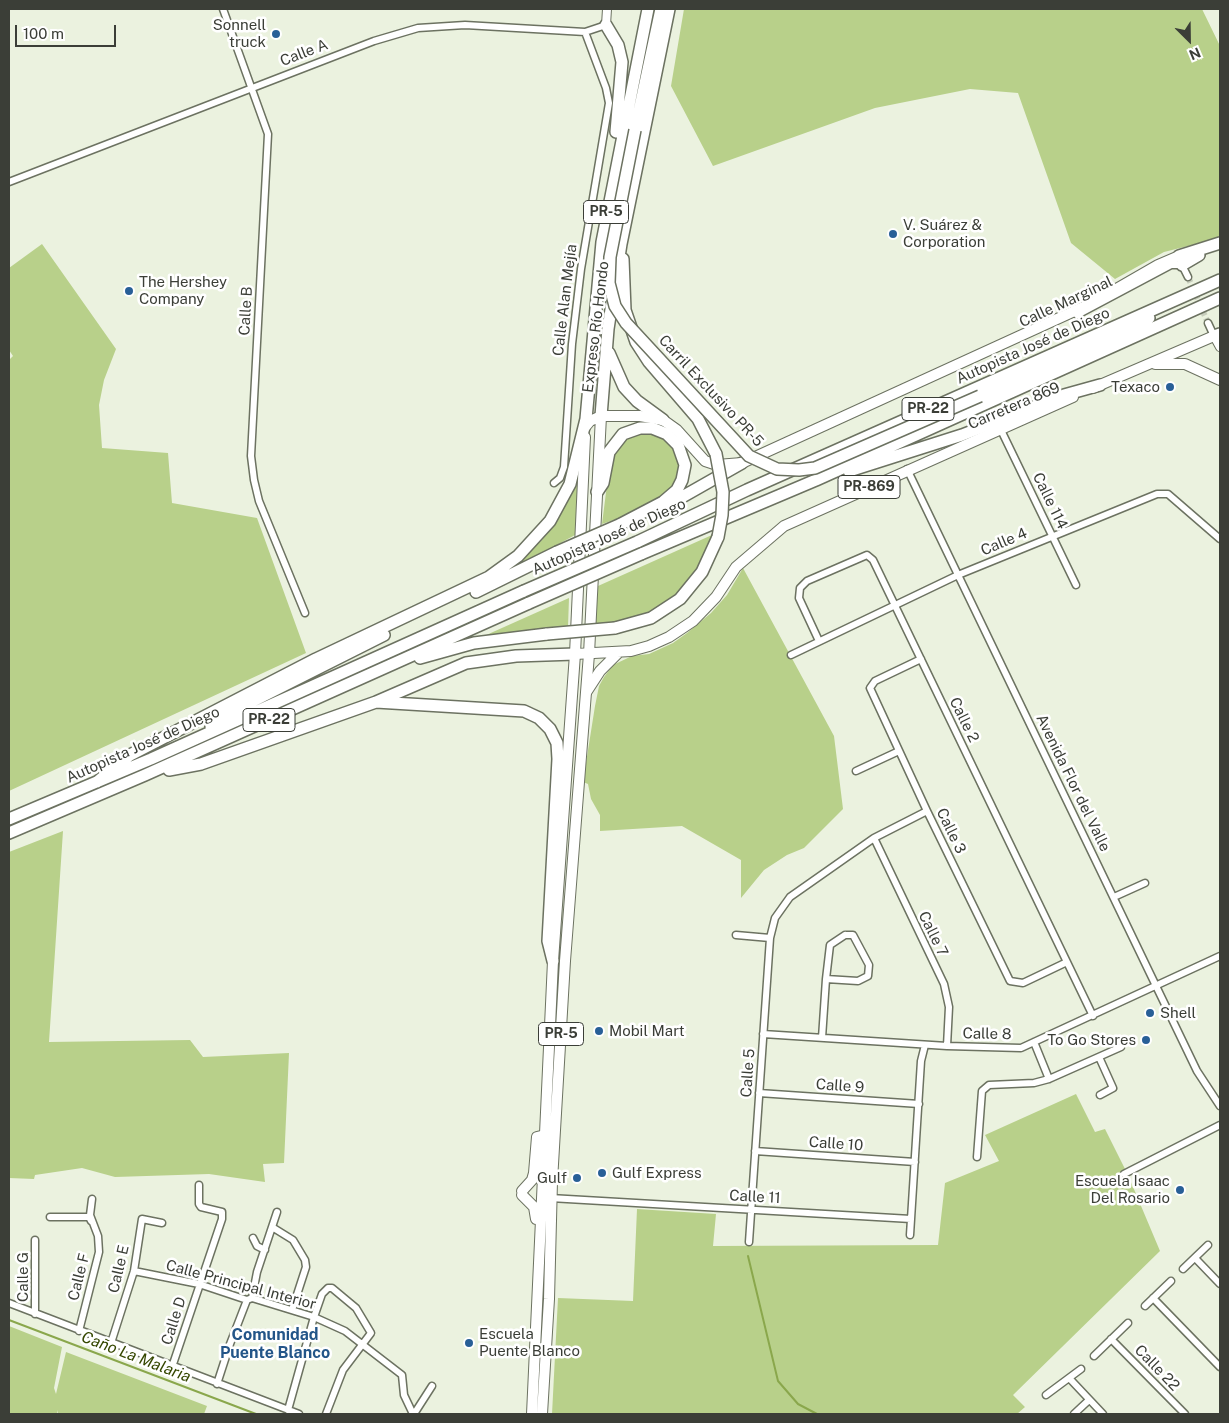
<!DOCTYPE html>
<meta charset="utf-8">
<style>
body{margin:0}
#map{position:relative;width:1229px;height:1423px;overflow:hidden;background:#ebf2df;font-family:"Public Sans",sans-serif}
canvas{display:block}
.frame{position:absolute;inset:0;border:10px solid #3b3e37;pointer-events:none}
.north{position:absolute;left:1164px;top:15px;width:50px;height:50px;-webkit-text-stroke:4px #fff;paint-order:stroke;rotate:157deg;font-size:14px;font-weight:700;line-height:20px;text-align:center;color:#3b3e37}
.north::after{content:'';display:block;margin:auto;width:18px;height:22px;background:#3b3e37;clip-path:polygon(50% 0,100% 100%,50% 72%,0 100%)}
.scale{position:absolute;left:15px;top:25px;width:101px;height:22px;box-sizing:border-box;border:2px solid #3b3e37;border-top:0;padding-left:6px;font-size:15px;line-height:18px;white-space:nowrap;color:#3b3e37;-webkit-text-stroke:4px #fff;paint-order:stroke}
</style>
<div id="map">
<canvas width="1229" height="1423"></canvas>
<div class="frame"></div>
<div class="north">N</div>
<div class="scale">100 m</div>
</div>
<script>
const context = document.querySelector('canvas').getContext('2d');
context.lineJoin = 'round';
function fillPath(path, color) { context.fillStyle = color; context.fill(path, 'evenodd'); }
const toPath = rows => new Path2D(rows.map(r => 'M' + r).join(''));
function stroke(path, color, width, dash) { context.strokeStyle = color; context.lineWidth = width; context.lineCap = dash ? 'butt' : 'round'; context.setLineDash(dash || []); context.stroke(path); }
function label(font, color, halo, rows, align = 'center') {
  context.font = font + ' "Public Sans",sans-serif'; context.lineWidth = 5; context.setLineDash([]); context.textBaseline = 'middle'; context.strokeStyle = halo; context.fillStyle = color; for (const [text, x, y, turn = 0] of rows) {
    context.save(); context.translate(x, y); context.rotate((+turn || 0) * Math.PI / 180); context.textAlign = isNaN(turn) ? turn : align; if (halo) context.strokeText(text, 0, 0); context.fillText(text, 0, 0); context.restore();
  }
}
const green = toPath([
 [684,9,1202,9,1220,46,1220,238,1164,252,1115,279,1071,243,1018,93,970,89,875,108,713,166,671,86],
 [42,244,116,349,104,380,99,405,102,448,168,453,172,503,257,518,306,653,9,791,9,360,13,356,9,350,9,268],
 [647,432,660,434,677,452,679,473,676,482,660,498,625,516,602,524,610,461,618,447,631,436],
 [576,480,579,481,575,535,517,567,515,564,542,540,564,508],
 [712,535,706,557,688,584,670,602,648,614,620,623,595,625,598,586],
 [743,568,834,736,843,809,804,848,787,855,764,870,741,898,741,860,682,826,600,831,600,815,591,799,588,784,583,782,595,706,599,686,604,677,613,665,632,656,649,654,673,643,687,633,711,613,727,595],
 [569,598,568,627,484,636],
 [63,831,49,1042,190,1040,203,1057,289,1053,284,1163,263,1164,265,1182,209,1174,115,1177,82,1168,35,1175,34,1179,9,1178,9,852],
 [1076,1094,1095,1132,1105,1129,1128,1175,1160,1251,1013,1395,1025,1407,1017,1414,552,1414,558,1298,633,1301,637,1209,716,1214,713,1246,938,1245,945,1183,999,1161,985,1135],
 [9,1326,62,1347,54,1388,56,1394,66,1352,207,1406,204,1414,58,1414,57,1410,57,1414,9,1414]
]);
const stream = toPath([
 [748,1256,778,1381,798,1404,817,1414],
 [9,1320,256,1414]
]);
const minorTunnel = toPath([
 [1188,277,1208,323]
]);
const minor = toPath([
 [223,9,268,134,251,456,254,480,259,501,305,613],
 [9,182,374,41,418,28,465,25,585,32,606,25],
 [1077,315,1171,265,1182,265,1188,277],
 [1208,323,1214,336],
 [1000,428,1076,585],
 [907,469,1197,1071,1220,1106],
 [554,483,560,478,564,467,572,344,581,269,609,103,606,88,585,32],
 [819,641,799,598,800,588,807,581,867,555,873,560,1093,1016],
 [791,655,958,575,1157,494,1168,494,1220,539],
 [921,659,875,681,870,688,927,811,1010,981,1023,983,1067,962],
 [856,771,899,751],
 [874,838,944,984,949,1007,947,1046],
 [1114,897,1145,883],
 [736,935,770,938],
 [845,935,853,935,869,965,868,976,858,981,826,979,830,945,845,935],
 [763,1034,947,1046,1021,1048,1220,956],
 [822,1038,826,979],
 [1034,1042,1049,1079],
 [1099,1057,1113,1088,1100,1095],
 [759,1093,919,1104],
 [755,1151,915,1162],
 [977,1157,982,1091,989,1085,1034,1083,1049,1079,1121,1047],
 [1124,1174,1220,1125],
 [550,1198,911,1219],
 [50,1217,89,1217,91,1221],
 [272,1227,293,1240,305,1260,306,1267,292,1310],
 [910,1235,921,1061,925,1045],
 [253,1238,257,1246,265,1250],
 [35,1240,35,1314],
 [749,1242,770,938,775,918,790,897,874,838,927,811],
 [1195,1258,1220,1284],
 [1183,1269,1208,1245],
 [134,1271,199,1284,247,1300,252,1298,314,1317,345,1331,402,1375,404,1395,413,1414],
 [252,1298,257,1272,277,1212],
 [1153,1298,1220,1367],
 [9,1303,299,1414],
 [1145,1306,1171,1281],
 [79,1331,99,1252,98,1236,90,1215,92,1199],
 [1111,1339,1185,1414],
 [111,1343,134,1271,142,1219,162,1223],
 [1094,1356,1128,1323],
 [172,1367,222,1219,222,1212,201,1207,199,1204,199,1185],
 [1070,1379,1103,1414],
 [217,1384,230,1344,247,1300],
 [1046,1395,1081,1369],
 [288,1410,314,1317,322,1294,328,1288,332,1288,356,1308,371,1333,343,1370,326,1414],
 [414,1414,432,1386],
 [1074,1414,1089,1400]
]);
const tertiary = toPath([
 [606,25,607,9],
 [1214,336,1220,347]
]);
const primary = toPath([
 [522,1191,532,1180,534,1173,537,1137,541,1136],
 [522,1195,534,1207,536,1219],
 [532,1414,553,961,575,654],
 [542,1414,549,1299,552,1181,565,961,589,654]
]);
const trunk = toPath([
 [1155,364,1185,364,1220,380],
 [1093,388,1214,336],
 [585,427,590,421,601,416,640,416,663,420,677,430,705,461,717,465,742,463,1092,303,1158,265,1179,256],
 [585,437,575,654,631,651,649,646,669,637,693,621,716,597,736,567,784,526,1073,397],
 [589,654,601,416],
 [587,691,600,671,619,652]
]);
const motorway = toPath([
 [606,25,618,45,622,62,616,132],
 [635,130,661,9],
 [1179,256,1220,243],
 [623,259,625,310,636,342,649,362,698,419,716,454],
 [1182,265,1199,255],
 [1214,336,1220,334],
 [609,353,624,387,637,401,663,420],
 [980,396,1134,327,1149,318],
 [601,416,608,329,621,244,669,9],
 [849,471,962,435,1064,395,1100,385],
 [597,492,603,483,609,452,623,434,640,428,652,428,667,434,678,445,685,465,682,480,677,490,663,502,619,525],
 [661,509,742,463],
 [637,542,747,490,1220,280],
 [641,554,816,480,1220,298],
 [476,592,557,552],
 [615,628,651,618,680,599,702,572,718,537],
 [420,658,474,643,547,634],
 [376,702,524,711,539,718,550,729,557,743,558,759,548,941,553,961],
 [211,727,229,713,384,635],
 [169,770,201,764,376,702,466,663,516,656,575,654],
 [97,782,130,755,316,659,489,577,518,556,550,521,570,484,586,419,602,242,648,9],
 [9,819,151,759,524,591],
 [9,833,145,775,529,603]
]);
const motorwayBridge = toPath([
 [635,130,610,257,609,283,615,306,626,323,749,456,777,469,799,470,815,468,980,396],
 [716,454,723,492,722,515,718,537],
 [557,552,619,525],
 [524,591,637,542],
 [529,603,641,554],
 [547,634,615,628]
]);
const markers = [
 [276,34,5,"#285f97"],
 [893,234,5,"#285f97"],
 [129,291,5,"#285f97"],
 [1170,387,5,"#285f97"],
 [1150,1013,5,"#285f97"],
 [599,1031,5,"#285f97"],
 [1146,1040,5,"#285f97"],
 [602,1173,5,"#285f97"],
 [577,1178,5,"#285f97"],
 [1180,1190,5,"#285f97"],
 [469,1343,5,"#285f97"]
];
const shields = [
 [606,212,45],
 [928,409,52],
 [869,487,62],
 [269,720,52],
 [561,1034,45]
];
const shieldNames = [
 ["PR-5",606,212],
 ["PR-22",928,409],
 ["PR-869",869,487],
 ["PR-22",269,720],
 ["PR-5",561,1034]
];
const poiNames = [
 ["Sonnell",266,25,"right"],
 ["truck",266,42,"right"],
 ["V. Suárez &",903,225],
 ["Corporation",903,242],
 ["The Hershey",139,282],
 ["Company",139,299],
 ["Texaco",1160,387,"right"],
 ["Shell",1160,1013],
 ["Mobil Mart",609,1031],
 ["To Go Stores",1136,1040,"right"],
 ["Gulf Express",612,1173],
 ["Gulf",567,1178,"right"],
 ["Escuela Isaac",1170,1181,"right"],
 ["Del Rosario",1170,1198,"right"],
 ["Escuela",479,1334],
 ["Puente Blanco",479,1351]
];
const streetNames = [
 ["Calle A",304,53,-21],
 ["Calle Alan Mejía",565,300,-83],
 ["Calle Marginal",1066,302,-25],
 ["Calle B",246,311,-87],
 ["Expreso Río Hondo",596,327,-83],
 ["Autopista José de Diego",1033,346,-24],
 ["Carril Exclusivo PR-5",711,391,47],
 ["Carretera 869",1014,406,-23],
 ["Calle 114",1050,501,64],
 ["Autopista José de Diego",609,537,-24],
 ["Calle 4",1004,542,-23],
 ["Calle 2",964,720,64],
 ["Autopista José de Diego",143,745,-24],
 ["Avenida Flor del Valle",1073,783,64],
 ["Calle 3",951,831,64],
 ["Calle 7",933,934,64],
 ["Calle 8",987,1034,1],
 ["Calle 5",748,1073,-86],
 ["Calle 9",840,1086,4],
 ["Calle 10",836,1144,4],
 ["Calle 11",755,1197,3],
 ["Calle E",119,1269,-77],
 ["Calle G",23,1277,-90],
 ["Calle F",79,1277,-76],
 ["Calle Principal Interior",241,1285,15],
 ["Calle D",174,1321,-72],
 ["Calle 22",1157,1368,46]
];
const neighbourhoodNames = [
 ["Comunidad",275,1335],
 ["Puente Blanco",275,1353]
];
const waterNames = [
 ["Caño La Malaria",136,1357,21]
];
fillPath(green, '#b8d08a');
stroke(stream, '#8aa74c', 2);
stroke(minorTunnel, '#c8cebd', 6, [6, 3]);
stroke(minor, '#6c7261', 9);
stroke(tertiary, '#6c7261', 10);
stroke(primary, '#6c7261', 12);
stroke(trunk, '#6c7261', 12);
stroke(motorway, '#6c7261', 14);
stroke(minor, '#fff', 6);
stroke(tertiary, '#fff', 8);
stroke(primary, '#fff', 10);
stroke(trunk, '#fff', 10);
stroke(motorway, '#fff', 11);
stroke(motorwayBridge, '#6c7261', 14, []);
stroke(motorwayBridge, '#fff', 11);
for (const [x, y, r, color] of markers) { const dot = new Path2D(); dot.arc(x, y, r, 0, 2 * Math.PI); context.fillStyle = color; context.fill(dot); stroke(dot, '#fff', 2); }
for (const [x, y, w] of shields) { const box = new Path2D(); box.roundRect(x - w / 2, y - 11.5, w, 23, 4); context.fillStyle = '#fff'; context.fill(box); stroke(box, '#3b3e37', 1); }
label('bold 14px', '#3b3e37', null, shieldNames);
label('15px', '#3b3e37', '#fff', poiNames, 'left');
label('15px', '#3b3e37', '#fff', streetNames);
label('bold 16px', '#235588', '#fff', neighbourhoodNames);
label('italic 16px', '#354700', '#fff', waterNames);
</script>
